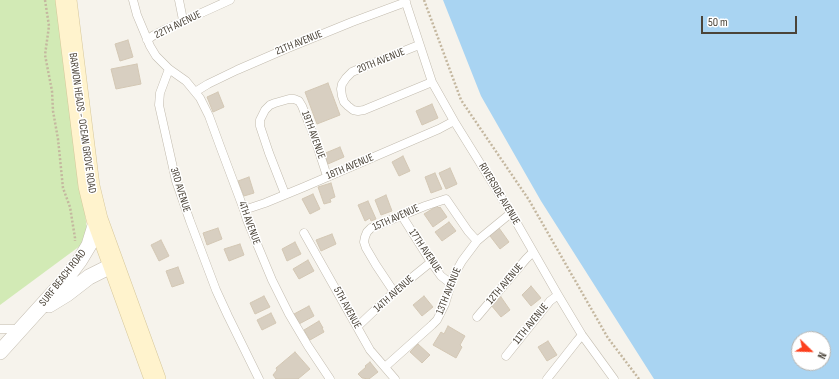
<!DOCTYPE html>
<style>
body{margin:0}
#map{position:relative;width:839px;height:379px;overflow:hidden;background:#f6f3ec;font-family:"Sofia Sans Condensed",sans-serif}
canvas{display:block}
.north{position:absolute;left:791px;top:331px;width:40px;height:40px;box-sizing:border-box;background:#fff;border:1px solid #b7b4b0;border-radius:50%;rotate:113deg;font-size:11px;font-weight:700;line-height:16px;text-align:center;color:#4b4439}
.north::after{content:'';display:block;margin:auto;width:14px;height:18px;background:#fc3f1d;clip-path:polygon(50% 0,100% 100%,50% 72%,0 100%)}
.scale{position:absolute;left:701px;top:16px;width:96px;height:18px;box-sizing:border-box;border:2px solid #4b4439;border-top:0;padding-left:5px;font-size:12px;line-height:14px;white-space:nowrap;color:#4b4439;-webkit-text-stroke:3px #fff;paint-order:stroke}
</style>
<div id="map">
<canvas width="839" height="379"></canvas>
<div class="north">N</div>
<div class="scale">50 m</div>
</div>
<script>
const context = document.querySelector('canvas').getContext('2d');
context.lineJoin = 'round';
function fillPath(path, color) { context.fillStyle = color; context.fill(path, 'evenodd'); }
const toPath = rows => new Path2D(rows.map(r => 'M' + r).join(''));
function stroke(path, color, width, dash) { context.strokeStyle = color; context.lineWidth = width; context.lineCap = dash ? 'butt' : 'round'; context.setLineDash(dash || []); context.stroke(path); }
function label(font, color, halo, rows, align = 'center') {
  context.font = font + ' "Sofia Sans Condensed",sans-serif'; context.lineWidth = 3; context.setLineDash([]); context.textBaseline = 'middle'; context.strokeStyle = halo; context.fillStyle = color; for (const [text, x, y, turn = 0] of rows) {
    context.save(); context.translate(x, y); context.rotate((+turn || 0) * Math.PI / 180); context.textAlign = isNaN(turn) ? turn : align; if (halo) context.strokeText(text, 0, 0); context.fillText(text, 0, 0); context.restore();
  }
}
const green = toPath([
 [0,0,62,0,88,240,0,305]
]);
const water = toPath([
 [443,0,839,0,839,379,654,379,541,201,481,96],
 [799,339,823,339,823,363,799,363]
]);
const building = toPath([
 [128,40,133,57,120,61,115,44,128,40],
 [137,64,141,84,116,89,111,69,137,64],
 [328,83,340,115,317,124,305,92,328,83],
 [218,92,224,107,213,112,207,97,218,92],
 [432,104,438,118,422,125,416,111,432,104],
 [340,147,344,157,328,164,323,154,340,147],
 [403,156,410,171,399,176,392,162,403,156],
 [450,168,457,184,446,189,439,173,450,168],
 [435,173,442,189,431,193,425,177,435,173],
 [249,177,254,193,244,196,238,181,249,177],
 [331,183,335,197,330,199,331,202,324,204,318,187,331,183],
 [313,194,320,209,310,214,302,199,313,194],
 [386,195,392,211,381,215,375,200,386,195],
 [368,201,376,219,371,221,370,218,365,221,358,205,368,201],
 [437,206,439,208,440,207,447,217,433,227,424,214,437,206],
 [449,222,456,231,442,241,435,232,449,222],
 [218,228,222,239,207,245,203,233,218,228],
 [499,228,509,242,500,249,490,236,499,228],
 [332,234,336,244,321,251,316,240,332,234],
 [161,240,169,256,159,261,151,245,161,240],
 [295,242,301,254,287,261,282,249,295,242],
 [240,244,244,255,229,261,224,249,240,244],
 [308,260,314,271,299,279,293,269,308,260],
 [178,267,184,283,172,287,166,271,178,267],
 [531,286,541,298,531,306,522,295,531,286],
 [264,296,270,307,255,314,250,303,264,296],
 [424,296,433,307,422,316,413,305,424,296],
 [501,297,510,310,501,317,491,305,501,297],
 [309,306,314,316,299,324,294,314,309,306],
 [271,313,276,323,262,330,257,320,271,313],
 [319,321,323,328,322,328,324,332,310,340,304,330,319,321],
 [448,326,465,336,460,345,462,347,456,358,433,345,441,332,444,334,448,326],
 [548,341,557,355,547,361,538,347,548,341],
 [418,344,430,355,422,363,410,352,418,344],
 [295,352,310,369,298,379,276,379,273,375,277,370,276,368,295,352],
 [370,362,378,372,369,379,362,378,358,374,366,367,365,366,370,362]
]);
const path = toPath([
 [45,0,49,26,45,55,52,91,53,111,58,139,63,188,70,207,75,238,75,241],
 [424,0,461,100,529,200,608,338,639,379]
]);
const service = toPath([
 [133,0,137,15,150,46,156,56,169,69,160,93,159,105,176,181,190,221,216,290,228,316,259,379],
 [179,0,183,20],
 [405,0,432,82,454,121,511,213,558,295,582,335,614,379],
 [147,40,154,35,166,29,230,0],
 [419,45,366,66,352,72,346,78,342,84,341,89,342,96,344,102,348,106,353,110,358,111,364,110,432,82],
 [169,69,186,81,200,98,209,116,220,146,244,210,247,220,272,280,289,314,308,346,330,379],
 [195,92,208,84,237,70,288,48,352,22,406,2],
 [285,194,269,153,260,126,260,120,265,110,270,105,275,103,289,99,294,99,299,101,302,106,314,136,327,176],
 [244,210,265,203,304,187,439,129,454,121],
 [402,216,431,262,441,276,450,283],
 [304,233,370,350,395,379],
 [394,292,376,265,366,248,364,242,365,237,367,232,371,228,425,206,446,199,468,231,477,241],
 [477,317,526,259,533,252],
 [357,327,394,292,431,262],
 [0,329,21,329],
 [506,356,550,301,558,295],
 [385,367,432,325,437,320,445,304,453,277,462,261,477,241,489,231,511,213],
 [547,379,577,341,582,335]
]);
const minor = toPath([
 [49,305,67,294,89,277,107,268,114,267],
 [0,352,65,280,80,260,89,245,97,219]
]);
const secondary = toPath([
 [66,0,89,186,97,219,155,379]
]);
const streetNames = [
 ["22TH AVENUE",178,25,-26],
 ["21TH AVENUE",299,43,-22],
 ["20TH AVENUE",381,61,-22],
 ["BARWON HEADS - OCEAN GROVE ROAD",82,123,82],
 ["19TH AVENUE",313,135,70],
 ["18TH AVENUE",350,167,-23],
 ["3RD AVENUE",180,190,73],
 ["RIVERSIDE AVENUE",499,194,59],
 ["15TH AVENUE",396,218,-24],
 ["4TH AVENUE",249,223,70],
 ["17TH AVENUE",425,251,56],
 ["SURF BEACH ROAD",63,278,-52],
 ["12TH AVENUE",505,284,-50],
 ["13TH AVENUE",449,291,-68],
 ["14TH AVENUE",394,294,-42],
 ["5TH AVENUE",347,308,61],
 ["11TH AVENUE",531,324,-51]
];
fillPath(green, '#d2eab5');
fillPath(water, '#a9d4f2');
fillPath(building, '#d8cfc1');
stroke(building, '#d3c7b4', 1);
stroke(service, '#c2bbae', 9);
stroke(minor, '#c2bbae', 16);
stroke(secondary, '#d6c79b', 22);
stroke(path, '#c4b79f', 2.5, [2, 2]);
stroke(service, '#fff', 8);
stroke(minor, '#fff', 15);
stroke(secondary, '#fff3cd', 21);
label('11px', '#4b4439', '#fff', streetNames);
</script>
